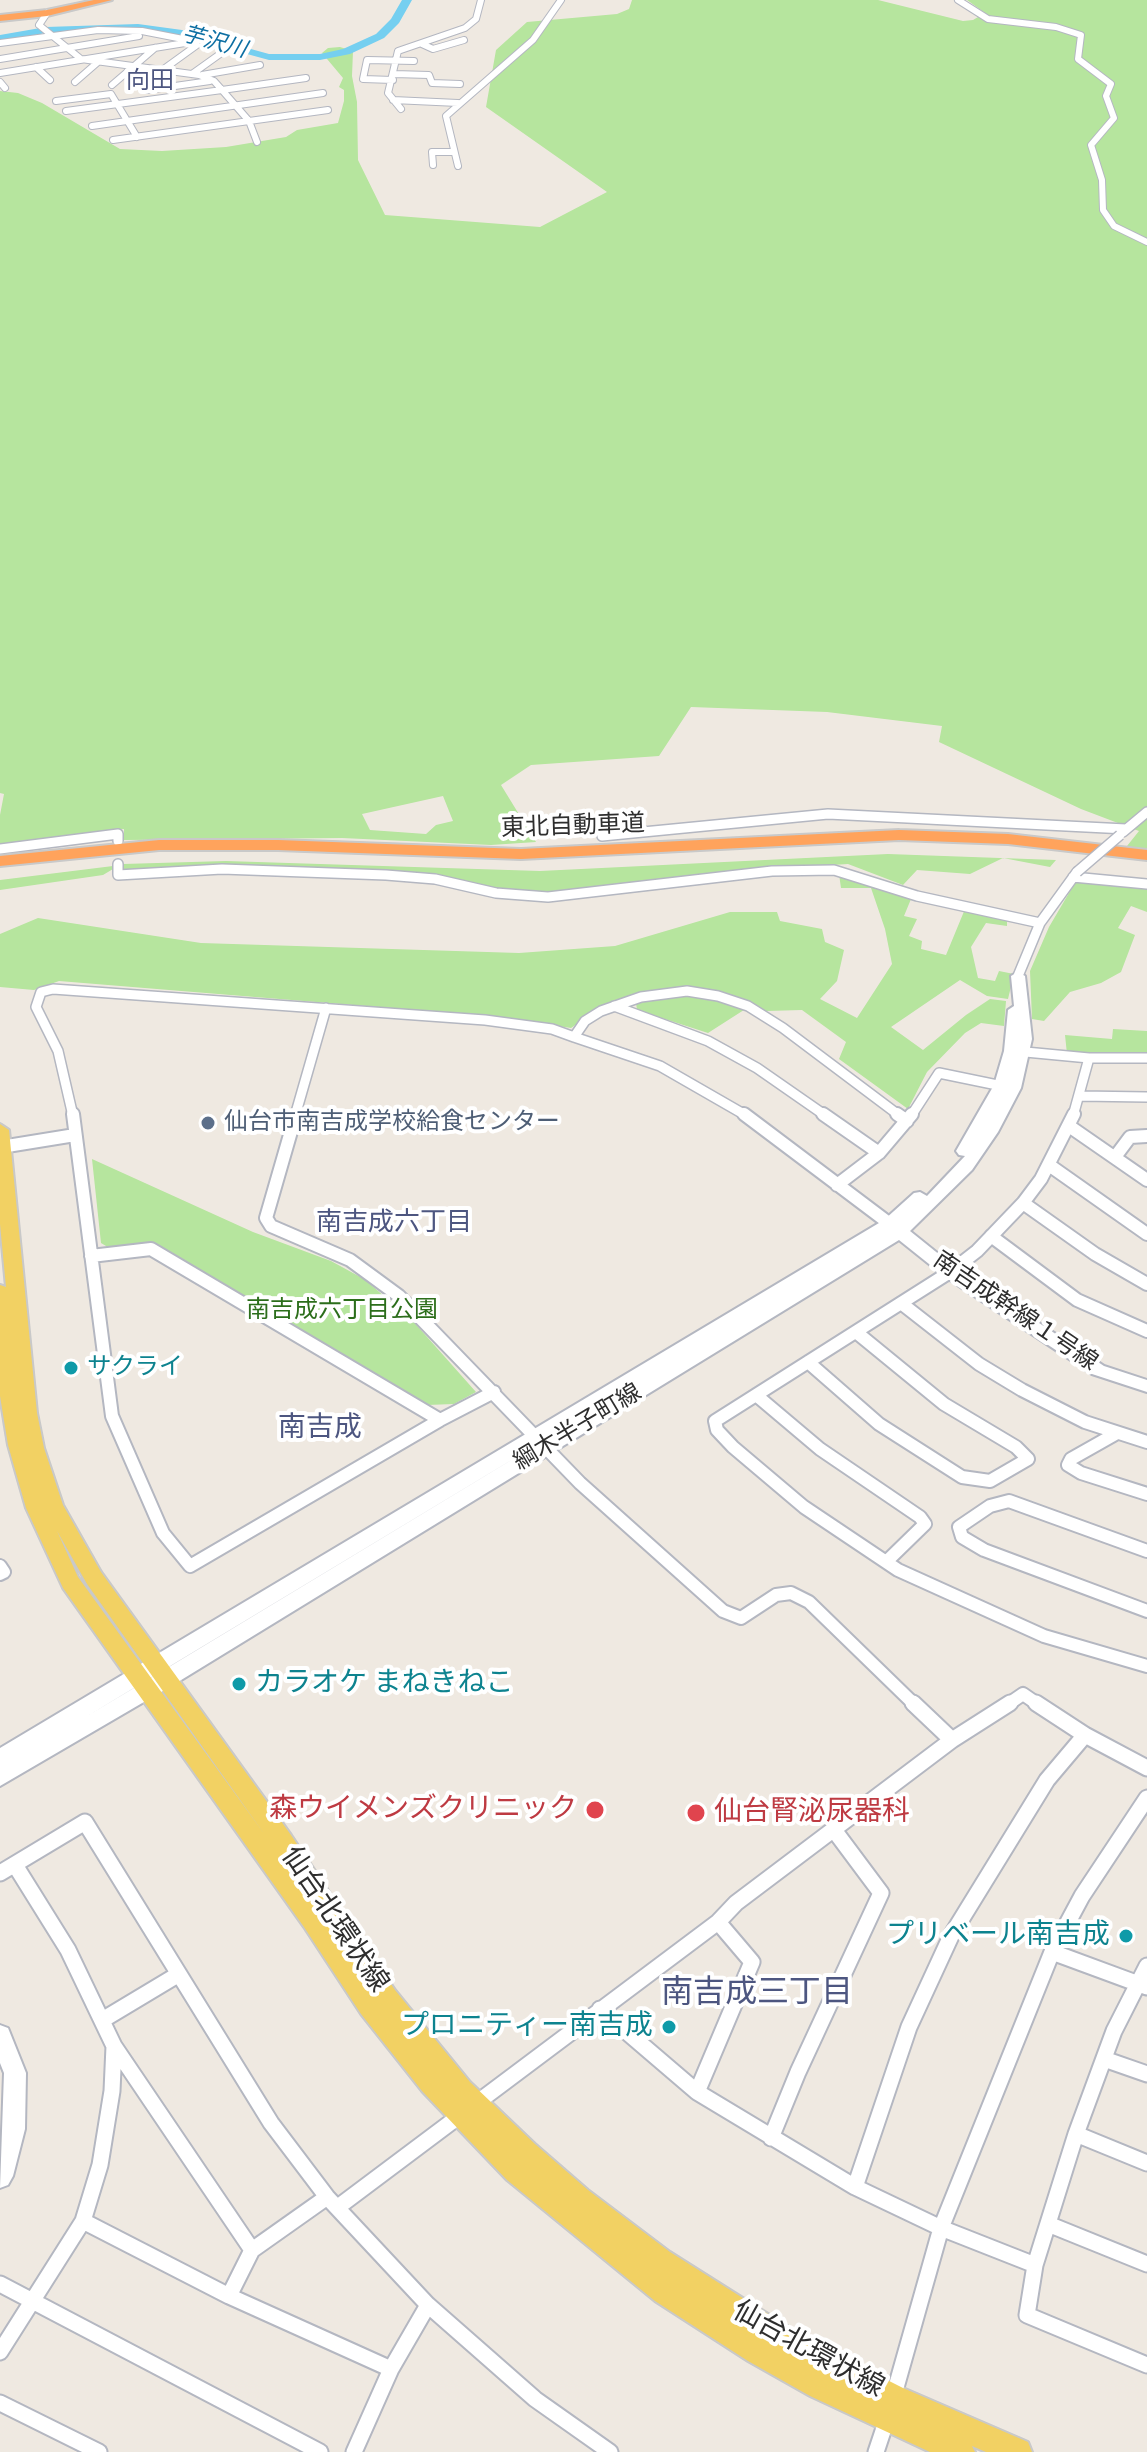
<!DOCTYPE html>
<meta charset="utf-8">
<style>
body{margin:0}
canvas{display:block;background:#efe9e1}
</style>
<canvas width="1147" height="2452"></canvas>
<script>
const context = document.querySelector('canvas').getContext('2d');
context.lineJoin = 'round';
function fillPath(path, color) { context.fillStyle = color; context.fill(path, 'evenodd'); }
const toPath = rows => new Path2D(rows.map(r => 'M' + r).join(''));
function stroke(path, color, width, dash) { context.strokeStyle = color; context.lineWidth = width; context.lineCap = dash ? 'butt' : 'round'; context.setLineDash(dash || []); context.stroke(path); }
function label(font, color, halo, rows, align = 'center') {
  context.font = font + ' "Roboto Condensed","Noto Sans JP",sans-serif'; context.lineWidth = 8; context.setLineDash([]); context.textBaseline = 'middle'; context.strokeStyle = halo; context.fillStyle = color; for (const [text, x, y, turn = 0] of rows) {
    context.save(); context.translate(x, y); context.rotate((+turn || 0) * Math.PI / 180); context.textAlign = isNaN(turn) ? turn : align; if (halo) context.strokeText(text, 0, 0); context.fillText(text, 0, 0); context.restore();
  }
}
const green = toPath([
 [632,0,878,0,963,21,973,20,985,13,967,0,1147,0,1147,850,1127,846,1139,831,1081,809,939,742,942,726,827,712,691,707,659,756,531,765,501,785,536,842,491,845,342,838,124,840,124,829,0,845,0,815,4,794,0,793,0,91,18,93,42,103,120,149,162,151,226,147,286,137,297,130,338,123,344,101,344,90,339,87,343,78,322,53,328,48,340,47,353,51,352,76,357,102,358,160,385,215,540,227,607,192,486,107,496,50,527,22,617,14,629,9],
 [443,796,453,821,436,825,426,834,370,830,362,814],
 [888,854,1056,860,1050,867,1003,858,970,874,917,870,903,885,848,864,769,869,557,894,500,892,443,877,123,871,123,864,226,861,540,871],
 [113,866,113,869,103,875,0,890,0,880],
 [839,874,869,881,911,899,904,916,917,919,909,936,922,941,921,949,946,955,965,909,1007,919,1007,926,986,923,971,947,978,978,995,981,999,971,1014,974,1008,999,987,996,960,980,891,1027,923,1050,966,1015,990,999,1006,1001,1004,1026,981,1023,965,1033,927,1072,908,1109,839,1059,846,1042,802,1010,766,1011,751,1002,689,988,647,993,607,1003,571,1028,500,1017,59,981,34,990,0,987,0,934,38,918,201,943,519,953,615,946,730,912,777,912,780,921,822,929,825,942,844,950,837,981,820,999,857,1018,892,964,885,929,871,888,841,888],
 [1076,881,1147,887,1147,912,1131,906,1118,928,1135,935,1121,972,1101,983,1070,992,1044,1021,1032,1019,1030,971,1049,927],
 [682,994,703,996,747,1008,708,1033,637,1010,636,1003],
 [1113,1029,1147,1031,1147,1053,1067,1054,1065,1035,1112,1039],
 [92,1159,253,1232,331,1261,364,1279,412,1320,476,1392,454,1404,427,1405,159,1245,111,1249,101,1243]
]);
const river = toPath([
 [402,0,412,0,399,23,384,38,350,54,320,60,269,60,181,36,138,30,46,33,0,41,0,35,46,27,138,24,182,30,269,54,320,54,343,49,376,34,391,19,402,0]
]);
const streetFar3 = toPath([
 [958,0,988,19,1056,27,1081,35,1078,59,1111,84,1106,96,1114,118,1091,145,1102,180,1103,210,1114,226,1147,242],
 [47,13,39,25,81,59,199,75,214,81,222,90,306,78],
 [0,43,98,30,142,31,188,40,197,45,161,71],
 [422,44,433,49,464,40],
 [0,59,139,36],
 [36,67,50,80],
 [0,73,185,43],
 [192,74,220,54],
 [394,74,429,75,432,83,460,84],
 [202,75,260,65],
 [393,80,363,79,367,60,414,61],
 [0,82,5,88],
 [75,82,98,62],
 [112,85,155,48],
 [147,90,210,81],
 [393,100,458,103],
 [56,101,111,94,137,137],
 [401,109,388,93,398,51,465,28,476,19,481,0],
 [66,111,222,90,249,121,257,142],
 [92,126,323,93],
 [113,140,328,110],
 [433,165,432,152,453,152],
 [458,166,446,116,533,40,561,0]
]);
const streetFar2 = toPath([
 [1123,832,1147,812],
 [602,836,828,814,1126,829],
 [0,849,118,834,118,841],
 [118,864,118,875,222,869,386,875,435,879,496,893,548,897,772,871,834,870,917,896,1040,923],
 [1073,877,1147,884],
 [1018,976,1040,923,1077,872],
 [614,1006,708,1041,757,1068,826,1116],
 [1015,1051,1089,1058,1147,1058],
 [1080,1096,1147,1097],
 [73,1116,58,1051,36,1007,41,992,53,989,485,1020,552,1029,574,1037],
 [295,1116,326,1008],
 [747,1116,660,1066,574,1037,585,1021,601,1011,641,997,687,991,718,996,748,1006,783,1028,900,1116],
 [911,1116,939,1073,1007,1087],
 [1073,1116,1089,1058]
]);
const streetFar1 = toPath([
 [73,1114,112,1416,163,1533,190,1566,440,1420,494,1392],
 [296,1114,266,1218,271,1226,350,1260,399,1296,580,1483,723,1611,741,1618,776,1595,791,1593,809,1602,915,1705],
 [744,1114,890,1224],
 [823,1114,879,1153],
 [897,1114,907,1121],
 [1074,1114,1041,1179,1023,1203,977,1251,950,1272,715,1421,717,1430,733,1447,804,1507,898,1570,1044,1636,1147,1666],
 [1069,1126,1147,1180],
 [1,1147,75,1135],
 [1115,1157,1130,1137,1147,1136],
 [1049,1165,1147,1234],
 [837,1185,879,1153,912,1114],
 [1023,1203,1095,1254,1147,1284],
 [991,1236,1077,1300,1147,1331],
 [91,1256,151,1249,440,1420],
 [901,1303,979,1364,1022,1390,1085,1422,1147,1442],
 [808,1362,879,1424,962,1477,990,1481,1028,1459,1016,1447,944,1404,856,1332],
 [756,1395,820,1449,920,1517,925,1524,886,1562],
 [1117,1433,1071,1459,1068,1465,1081,1473,1147,1494],
 [1147,1551,1009,1501,990,1506,959,1527,962,1537,984,1550,1147,1611],
 [0,1566,4,1572,0,1574],
 [1007,1705,1023,1694,1039,1705]
]);
const street = toPath([
 [913,1703,952,1740],
 [1036,1703,1085,1735,1147,1768],
 [0,1873,85,1822,271,2123,327,2197,428,2305,535,2399,610,2452],
 [718,1922,752,1962,697,2092,855,2187,941,2228,1035,2265],
 [1052,1952,1147,1987],
 [1147,1966,1114,2031,1076,2134,1035,2265,1027,2315,1147,2365],
 [600,2009,697,2092],
 [104,2019,179,1974],
 [114,2046,252,2250],
 [1104,2059,1147,2074],
 [1076,2134,1147,2163],
 [771,2138,798,2072,881,1893,834,1830],
 [855,2187,909,2027,951,1936,1047,1780,1085,1735],
 [338,2207,718,1922,736,1903,952,1740,1010,1703],
 [83,2221,229,2296,391,2369],
 [1048,2224,1147,2264],
 [0,2284,320,2452],
 [229,2296,252,2250,327,2197],
 [0,2352,83,2221,100,2165,112,2091,114,2046,68,1950,15,1865],
 [893,2398,941,2228,1052,1952,1082,1896,1147,1798],
 [0,2403,99,2452],
 [354,2452,391,2369,428,2305],
 [876,2452,887,2419]
]);
const secondary = toPath([
 [1018,972,1025,976,1032,1039,1021,1088,998,1132,972,1170,910,1231,956,1268,1104,1366,1147,1380,1147,1392,1092,1374,944,1276,899,1240,173,1685,0,1786,0,1748,884,1220,914,1193,920,1192,927,1196,965,1156,959,1155,956,1151,994,1085,1004,1051,1008,1010,1014,1006,1011,976,1018,972],
 [634,1386,159,1673,84,1718,634,1386],
 [0,2025,8,2028,26,2073,25,2129,13,2176,8,2185,0,2188,4,2073,0,2063,0,2025]
]);
const primary = toPath([
 [0,1124,9,1130,37,1413,44,1448,63,1505,101,1572,291,1835,395,1990,470,2082,535,2144,588,2190,670,2252,814,2343,903,2388,1028,2442,1032,2452,986,2452,972,2446,975,2452,930,2452,810,2396,748,2361,655,2301,507,2180,422,2091,361,2014,304,1927,63,1588,26,1508,8,1445,0,1396,0,1285,6,1287,0,1224,0,1124],
 [57,1531,87,1584,265,1835,78,1577,57,1531]
]);
const highway = toPath([
 [94,0,112,0,47,16,0,21,0,15,47,10,94,0],
 [899,830,1008,834,1147,850,1147,860,1008,844,899,840,521,859,278,850,159,850,0,866,0,856,159,840,278,840,521,849,899,830]
]);
const streetBridge = toPath([
 [1077,872,1120,835]
]);
const markers = [
 [208,1123,8,"#5c6f8a"],
 [71,1368,8,"#0f9aa8"],
 [239,1684,8,"#0f9aa8"],
 [595,1810,10,"#e0444e"],
 [696,1813,10,"#e0444e"],
 [1126,1936,8,"#0f9aa8"],
 [669,2027,8,"#0f9aa8"]
];
const farWaternames = [
 ["芋沢川",214,43,15]
];
const farQuarternames = [
 ["向田",150,82]
];
const streetNames = [
 ["東北自動車道",573,827,-2],
 ["南吉成幹線１号線",1015,1312,34],
 ["綱木半子町線",578,1428,-31]
];
const serviceNames = [
 ["仙台市南吉成学校給食センター",224,1123]
];
const parkNames = [
 ["南吉成六丁目公園",342,1311]
];
const cultureNames = [
 ["サクライ",87,1368]
];
const neighbourhoodNames = [
 ["南吉成六丁目",394,1223]
];
const quarterNames = [
 ["南吉成",320,1429]
];
const nearCulturenames = [
 ["カラオケ まねきねこ",255,1684,"left"],
 ["プリベール南吉成",1110,1936],
 ["プロニティー南吉成",653,2027]
];
const nearHealthnames = [
 ["森ウイメンズクリニック",577,1810],
 ["仙台腎泌尿器科",714,1813,"left"]
];
const nearStreetnames = [
 ["仙台北環状線",334,1920,56],
 ["仙台北環状線",808,2350,29]
];
const nearNeighbourhoodnames = [
 ["南吉成三丁目",757,1994]
];
fillPath(green, '#b6e59e');
fillPath(river, '#75cff0');
stroke(streetFar3, '#b4b7c1', 8);
stroke(streetFar2, '#b4b7c1', 12);
stroke(streetFar1, '#b4b7c1', 16);
stroke(street, '#b4b7c1', 19);
stroke(secondary, '#b4b7c1', 4);
stroke(primary, '#c9c9c9', 4);
stroke(highway, '#c9c9c9', 4);
stroke(streetFar3, '#fff', 6);
stroke(streetFar2, '#fff', 9);
stroke(streetFar1, '#fff', 12);
stroke(street, '#fff', 15);
fillPath(secondary, '#fff');
fillPath(primary, '#f2d163');
fillPath(highway, '#ffa35c');
stroke(streetBridge, '#b4b7c1', 12, []);
stroke(streetBridge, '#fff', 9);
for (const [x, y, r, color] of markers) { const dot = new Path2D(); dot.arc(x, y, r, 0, 2 * Math.PI); context.fillStyle = color; context.fill(dot); stroke(dot, '#fff', 3); }
label('italic 22px', '#0d6fa3', '#fff', farWaternames);
label('24px', '#4d5680', '#fff', farQuarternames);
label('24px', '#2e2e2e', '#fff', streetNames);
label('24px', '#4e5e75', '#fff', serviceNames, 'left');
label('24px', '#2c6e1b', '#fff', parkNames);
label('24px', '#0d838f', '#fff', cultureNames, 'left');
label('26px', '#4d5680', '#fff', neighbourhoodNames);
label('28px', '#4d5680', '#fff', quarterNames);
label('28px', '#0d838f', '#fff', nearCulturenames, 'right');
label('28px', '#be3a42', '#fff', nearHealthnames, 'right');
label('28px', '#2e2e2e', '#fff', nearStreetnames);
label('32px', '#4d5680', '#fff', nearNeighbourhoodnames);
</script>
